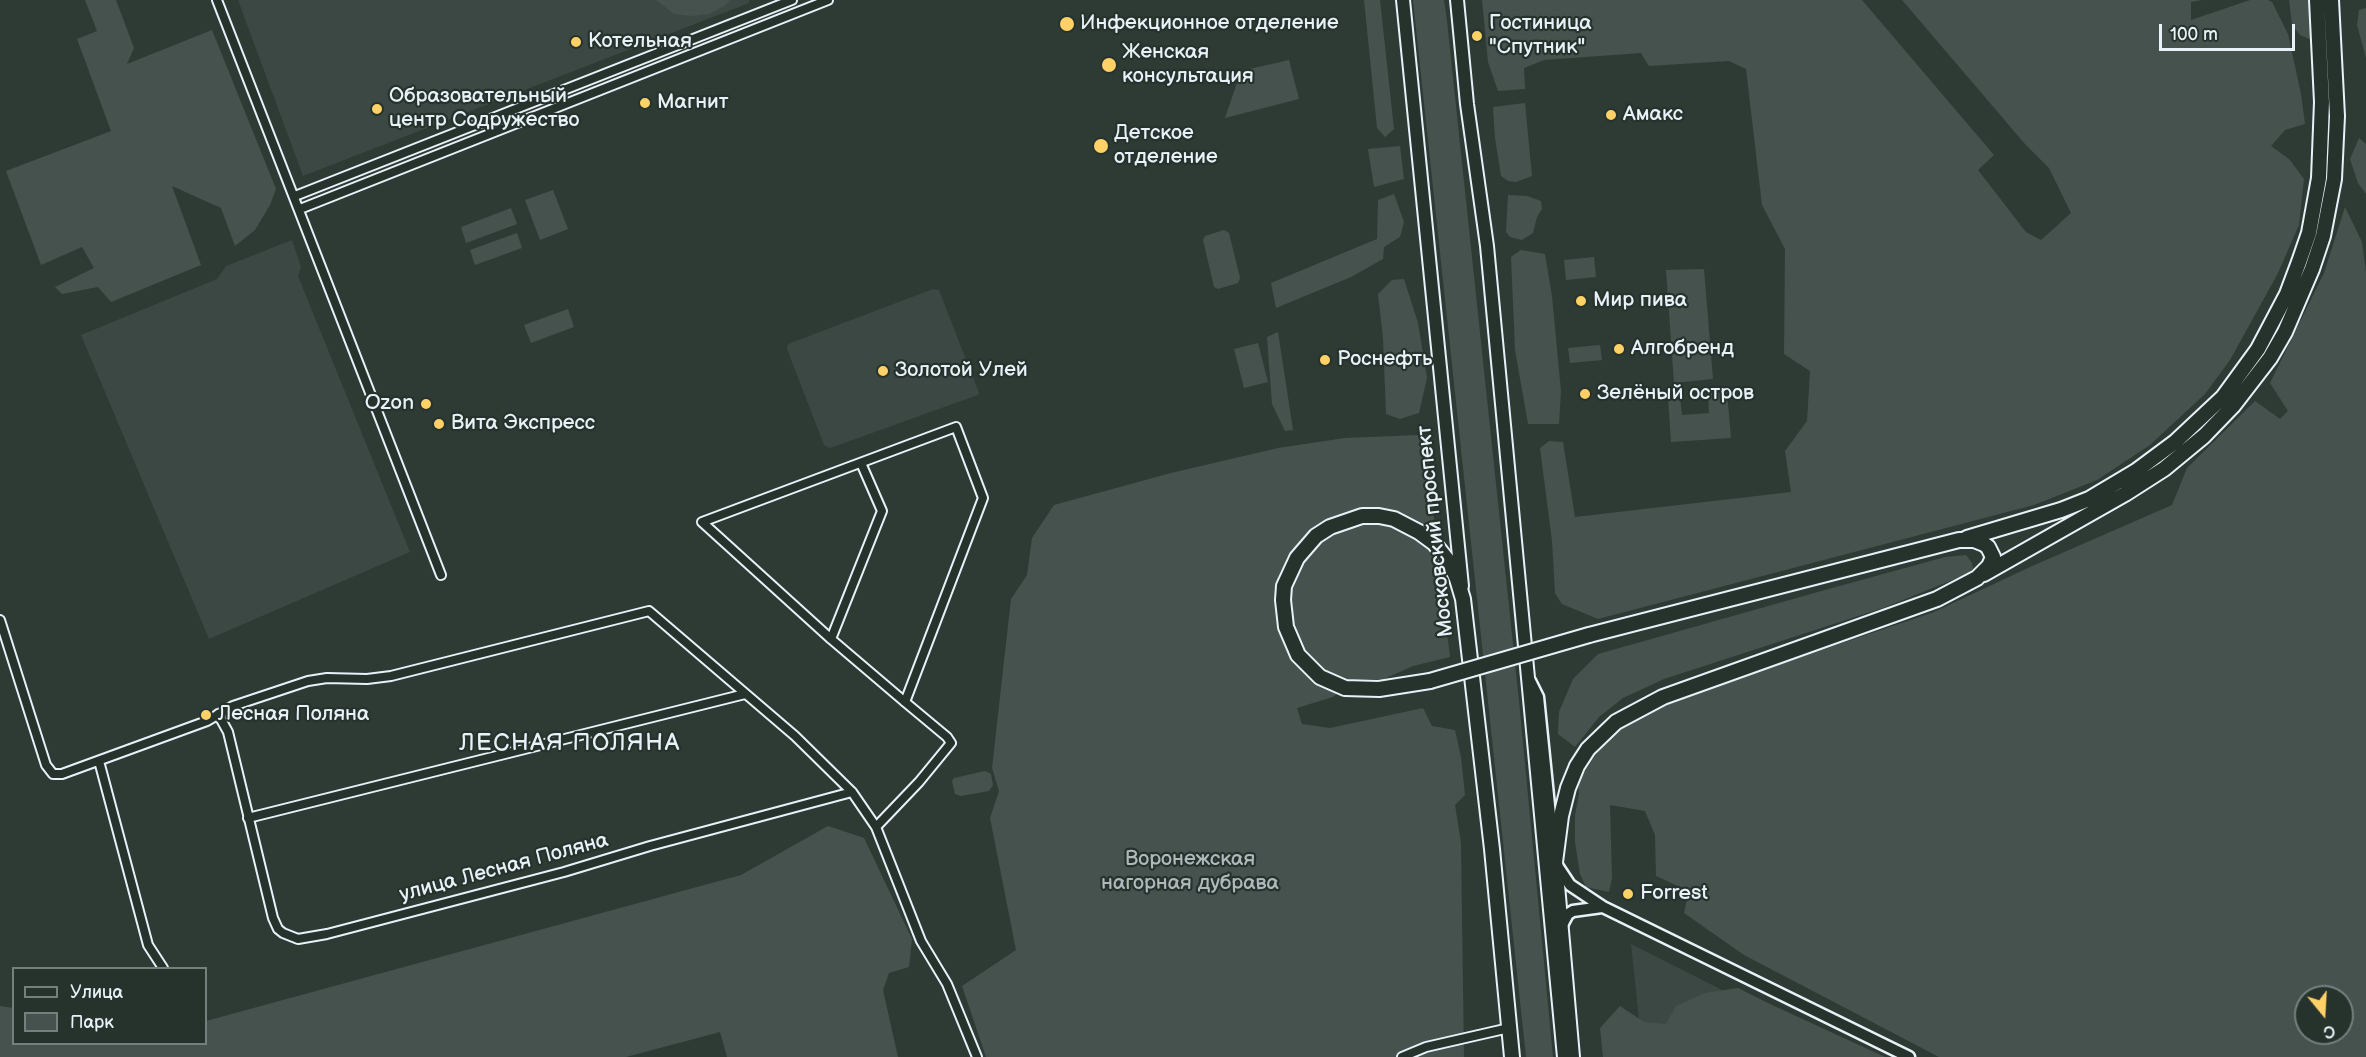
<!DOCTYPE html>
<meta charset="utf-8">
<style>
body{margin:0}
#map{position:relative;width:2366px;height:1057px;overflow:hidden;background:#2e3b35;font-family:"Balsamiq Sans",sans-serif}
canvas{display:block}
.legend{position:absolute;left:12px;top:967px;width:195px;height:78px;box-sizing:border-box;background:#26332d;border:2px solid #747f7e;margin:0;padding:8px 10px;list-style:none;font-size:18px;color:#e8f1f8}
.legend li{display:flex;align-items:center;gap:12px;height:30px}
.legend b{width:30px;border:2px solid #747f7e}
.north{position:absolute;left:2294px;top:985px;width:60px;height:60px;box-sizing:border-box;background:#26332d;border:2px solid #747f7e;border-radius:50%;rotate:162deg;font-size:16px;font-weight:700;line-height:24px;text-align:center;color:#e8f1f8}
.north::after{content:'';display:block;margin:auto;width:21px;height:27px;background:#ffd166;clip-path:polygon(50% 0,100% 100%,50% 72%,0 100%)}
.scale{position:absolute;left:2159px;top:24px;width:136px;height:27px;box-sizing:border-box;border:3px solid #e8f1f8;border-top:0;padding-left:8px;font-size:18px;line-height:21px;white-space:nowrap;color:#e8f1f8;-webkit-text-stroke:4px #26332d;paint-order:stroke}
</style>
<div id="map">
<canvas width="2366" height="1057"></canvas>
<ul class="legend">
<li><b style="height:8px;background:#26332d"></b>Улица</li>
<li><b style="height:16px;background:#45524e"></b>Парк</li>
</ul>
<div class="north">С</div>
<div class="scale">100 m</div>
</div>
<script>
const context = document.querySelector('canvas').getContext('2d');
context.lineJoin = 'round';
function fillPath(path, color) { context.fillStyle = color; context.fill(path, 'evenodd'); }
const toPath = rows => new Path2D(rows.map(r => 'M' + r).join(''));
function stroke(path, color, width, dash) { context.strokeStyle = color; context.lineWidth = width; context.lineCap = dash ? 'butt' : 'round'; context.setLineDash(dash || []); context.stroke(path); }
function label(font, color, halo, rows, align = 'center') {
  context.font = font + ' "Balsamiq Sans",sans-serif'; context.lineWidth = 4.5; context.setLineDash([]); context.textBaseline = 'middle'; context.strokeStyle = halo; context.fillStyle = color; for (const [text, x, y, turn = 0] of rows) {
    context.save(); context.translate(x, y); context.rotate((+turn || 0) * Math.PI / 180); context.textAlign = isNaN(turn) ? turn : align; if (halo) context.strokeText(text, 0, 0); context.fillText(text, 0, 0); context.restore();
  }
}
const built = toPath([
 [238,0,749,0,749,3,303,176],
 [292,240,301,267,298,276,410,552,209,639,81,335,217,279,226,266],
 [933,289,939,290,979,393,978,395,830,448,824,445,787,349,788,344],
 [1631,944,1855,1057,1643,1057]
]);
const green = toPath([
 [85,0,116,0,134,48,127,64,212,30,276,189,270,205,255,230,235,246,221,208,172,186,201,265,111,302,98,287,62,294,55,287,94,268,82,247,41,265,6,171,111,131,77,39,97,31],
 [656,0,730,0,726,5,709,14,691,16,674,14],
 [1364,0,1380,0,1394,129,1385,137,1377,128],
 [1413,0,1444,0,1447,21,1519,701,1553,1057,1526,1057],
 [1482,0,1862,0,1994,155,1978,170,2026,232,2041,240,2071,213,2049,168,2025,144,1902,0,2202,0,2191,2,2191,20,2250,0,2268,0,2272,2,2288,34,2301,94,2305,124,2285,130,2271,146,2289,159,2304,179,2299,225,2278,273,2256,313,2230,360,2205,394,2150,445,2097,480,2034,505,1598,619,1562,604,1555,593,1552,541,1540,448,1549,441,1563,442,1575,517,1791,492,1785,451,1807,421,1810,371,1784,354,1785,249,1762,205,1746,69,1729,61,1649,66,1641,53,1544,60,1524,68,1525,89,1498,91,1488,62],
 [2289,0,2310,0,2314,41,2300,35,2292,25],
 [2366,8,2366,58,2357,25,2359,10],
 [1289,60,1299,99,1225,118,1241,71],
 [1525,103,1532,176,1516,182,1508,181,1501,176,1495,138,1493,107],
 [2359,138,2366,144,2366,194,2358,183,2350,159],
 [1400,146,1404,179,1374,187,1368,149],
 [553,190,568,229,540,240,525,200],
 [1394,194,1404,222,1400,237,1384,247,1383,259,1351,277,1276,308,1271,283,1377,239,1378,200],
 [1508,195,1527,196,1541,201,1542,209,1537,217,1533,233,1522,240,1510,237,1506,232],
 [2345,207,2362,242,2366,272,2366,1057,1939,1057,1744,955,1684,913,1689,891,1656,876,1655,835,1645,811,1610,805,1612,878,1609,892,1586,887,1580,874,1575,842,1575,815,1579,794,1578,782,1602,745,1630,722,1686,696,1934,612,2030,567,2172,505,2187,468,2255,401,2280,419,2288,411,2270,383,2324,273],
 [2306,997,2342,997,2342,1033,2306,1033],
 [511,208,517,224,466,243,461,227],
 [1224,230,1229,233,1240,278,1238,283,1218,289,1214,287,1203,240,1205,236],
 [517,233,522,248,475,265,470,250],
 [1521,250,1545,254,1552,296,1561,391,1559,424,1528,424,1515,350,1511,257],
 [1594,257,1596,277,1566,280,1564,260],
 [1704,269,1713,379,1674,383,1666,270],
 [1404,279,1418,323,1427,378,1419,413,1400,419,1386,414,1383,338,1378,294,1392,280],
 [568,309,574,327,531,343,524,325],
 [1278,332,1293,430,1285,431,1272,404,1267,337],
 [1258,343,1268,382,1244,388,1234,349],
 [1600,345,1602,360,1570,363,1568,348],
 [1727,392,1731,438,1671,442,1668,397,1680,396,1682,415,1709,413,1708,393],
 [1418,435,1429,459,1435,534,1450,657,1413,666,1384,679,1352,679,1333,697,1297,708,1302,724,1330,728,1423,708,1432,726,1455,730,1461,757,1465,795,1455,805,1461,843,1464,1057,986,1057,962,986,1016,950,990,818,999,791,992,768,1011,599,1027,575,1032,538,1054,505,1171,473,1278,448,1345,438],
 [1966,555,1972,563,1973,569,1965,575,1883,608,1664,679,1623,698,1599,717,1575,747,1558,734,1559,712,1573,679,1598,654,1825,590,1945,557],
 [985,771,991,774,993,785,989,791,961,796,955,794,952,781,954,778],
 [828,826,864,838,912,939,909,967,889,973,883,990,898,1057,727,1057,720,1032,626,1057,0,1057,0,1006,13,1008,14,1044,206,1044,206,1021,741,875],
 [1738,988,1770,1004,1885,1057,1603,1057,1600,1028,1620,1006,1644,1022,1666,1024,1676,1006,1705,993]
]);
const street = toPath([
 [217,0,441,575],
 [295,196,792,0],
 [300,209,828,0],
 [0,620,46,765,53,774,62,774,207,721,233,706,308,681,327,678,367,679,391,676,649,611,795,736,852,792,876,827,921,941,947,984,977,1057],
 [831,639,882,511,861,463],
 [218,714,228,732,273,918,278,929,283,933,298,939,327,934,564,872,650,846,852,792],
 [99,761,148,945,163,968],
 [248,818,745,694],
 [876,827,919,782,951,743,947,737,905,702,831,639,702,522,956,427,983,498,905,702],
 [1402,1057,1426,1047,1509,1028]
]);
const secondary = toPath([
 [1530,681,1538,697,1553,845],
 [1556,864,1570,885,1603,907,1909,1057],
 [1561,927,1568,914,1573,911,1602,907]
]);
const primary = toPath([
 [1403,0,1462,586],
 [1457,0,1467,104,1487,246,1564,1057]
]);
const highway = toPath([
 [1967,538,2061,510,2089,499,2136,471,2175,442,2223,397,2258,349,2287,294,2299,262,2309,233,2319,178,2322,102,2317,0],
 [1984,574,2125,494,2164,469,2204,436,2233,406,2270,358,2285,332,2312,269,2323,236,2334,179,2337,116,2331,0],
 [1430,681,1379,689,1345,688,1320,677,1298,655,1286,627,1283,600,1284,586,1297,558,1316,536,1330,527,1362,516,1379,516,1394,519,1419,532,1434,543,1450,563,1457,579,1463,599,1492,849,1512,1057],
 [1572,1057,1555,862,1561,816,1568,788,1577,766,1588,749,1616,722,1663,697,1937,599,1977,578,1989,566,1993,557,1988,547,1984,544,1974,540,1959,540,1589,635]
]);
const highwayBridge = toPath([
 [1430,681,1589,635]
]);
const markers = [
 [1067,24,8,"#ffd166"],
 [1477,36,6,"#ffd166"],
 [576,42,6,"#ffd166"],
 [1109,65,8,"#ffd166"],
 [645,103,6,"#ffd166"],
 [377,109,6,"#ffd166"],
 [1611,115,6,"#ffd166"],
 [1101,146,8,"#ffd166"],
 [1581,301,6,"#ffd166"],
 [1619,349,6,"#ffd166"],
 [1325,360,6,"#ffd166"],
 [883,371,6,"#ffd166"],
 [1585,394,6,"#ffd166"],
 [426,404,6,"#ffd166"],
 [439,424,6,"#ffd166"],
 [206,715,6,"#ffd166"],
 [1628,894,6,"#ffd166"]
];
const poiNames = [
 ["Инфекционное отделение",1080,24],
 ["Гостиница",1489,24],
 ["\"Спутник\"",1489,48],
 ["Котельная",588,42],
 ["Женская",1122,53],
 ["консультация",1122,77],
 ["Образовательный",389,97],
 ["центр Содружество",389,121],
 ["Магнит",657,103],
 ["Амакс",1623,115],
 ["Детское",1114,134],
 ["отделение",1114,158],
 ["Мир пива",1593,301],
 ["Алгобренд",1631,349],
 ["Роснефть",1337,360],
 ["Золотой Улей",895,371],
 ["Зелёный остров",1597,394],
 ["Ozon",414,404,"right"],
 ["Вита Экспресс",451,424],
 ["Лесная Поляна",218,715],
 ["Forrest",1640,894]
];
const streetNames = [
 ["Московский проспект",1436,531,-96],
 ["улица Лесная Поляна",504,868,-15]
];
const parkNames = [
 ["Воронежская",1190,860],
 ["нагорная дубрава",1190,884]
];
const quarterNames = [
 ["ЛЕСНАЯ ПОЛЯНА",570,744]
];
fillPath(built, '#3b4843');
fillPath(green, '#45524e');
stroke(street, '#e8f1f8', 12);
stroke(secondary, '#e8f1f8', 15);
stroke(primary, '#e8f1f8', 16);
stroke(highway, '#e8f1f8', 18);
stroke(street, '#26332d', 8);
stroke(secondary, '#26332d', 10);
stroke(primary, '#26332d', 12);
stroke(highway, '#26332d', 14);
stroke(highwayBridge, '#e8f1f8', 18, []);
stroke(highwayBridge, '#26332d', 14);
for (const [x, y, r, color] of markers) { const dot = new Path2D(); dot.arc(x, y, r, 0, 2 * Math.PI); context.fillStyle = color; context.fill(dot); stroke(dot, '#26332d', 2); }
label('21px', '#e8f1f8', '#26332d', poiNames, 'left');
label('21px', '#e8f1f8', '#26332d', streetNames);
label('21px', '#afb9bc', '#26332d', parkNames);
context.letterSpacing = '1.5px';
label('24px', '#e8f1f8', '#26332d', quarterNames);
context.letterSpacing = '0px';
</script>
